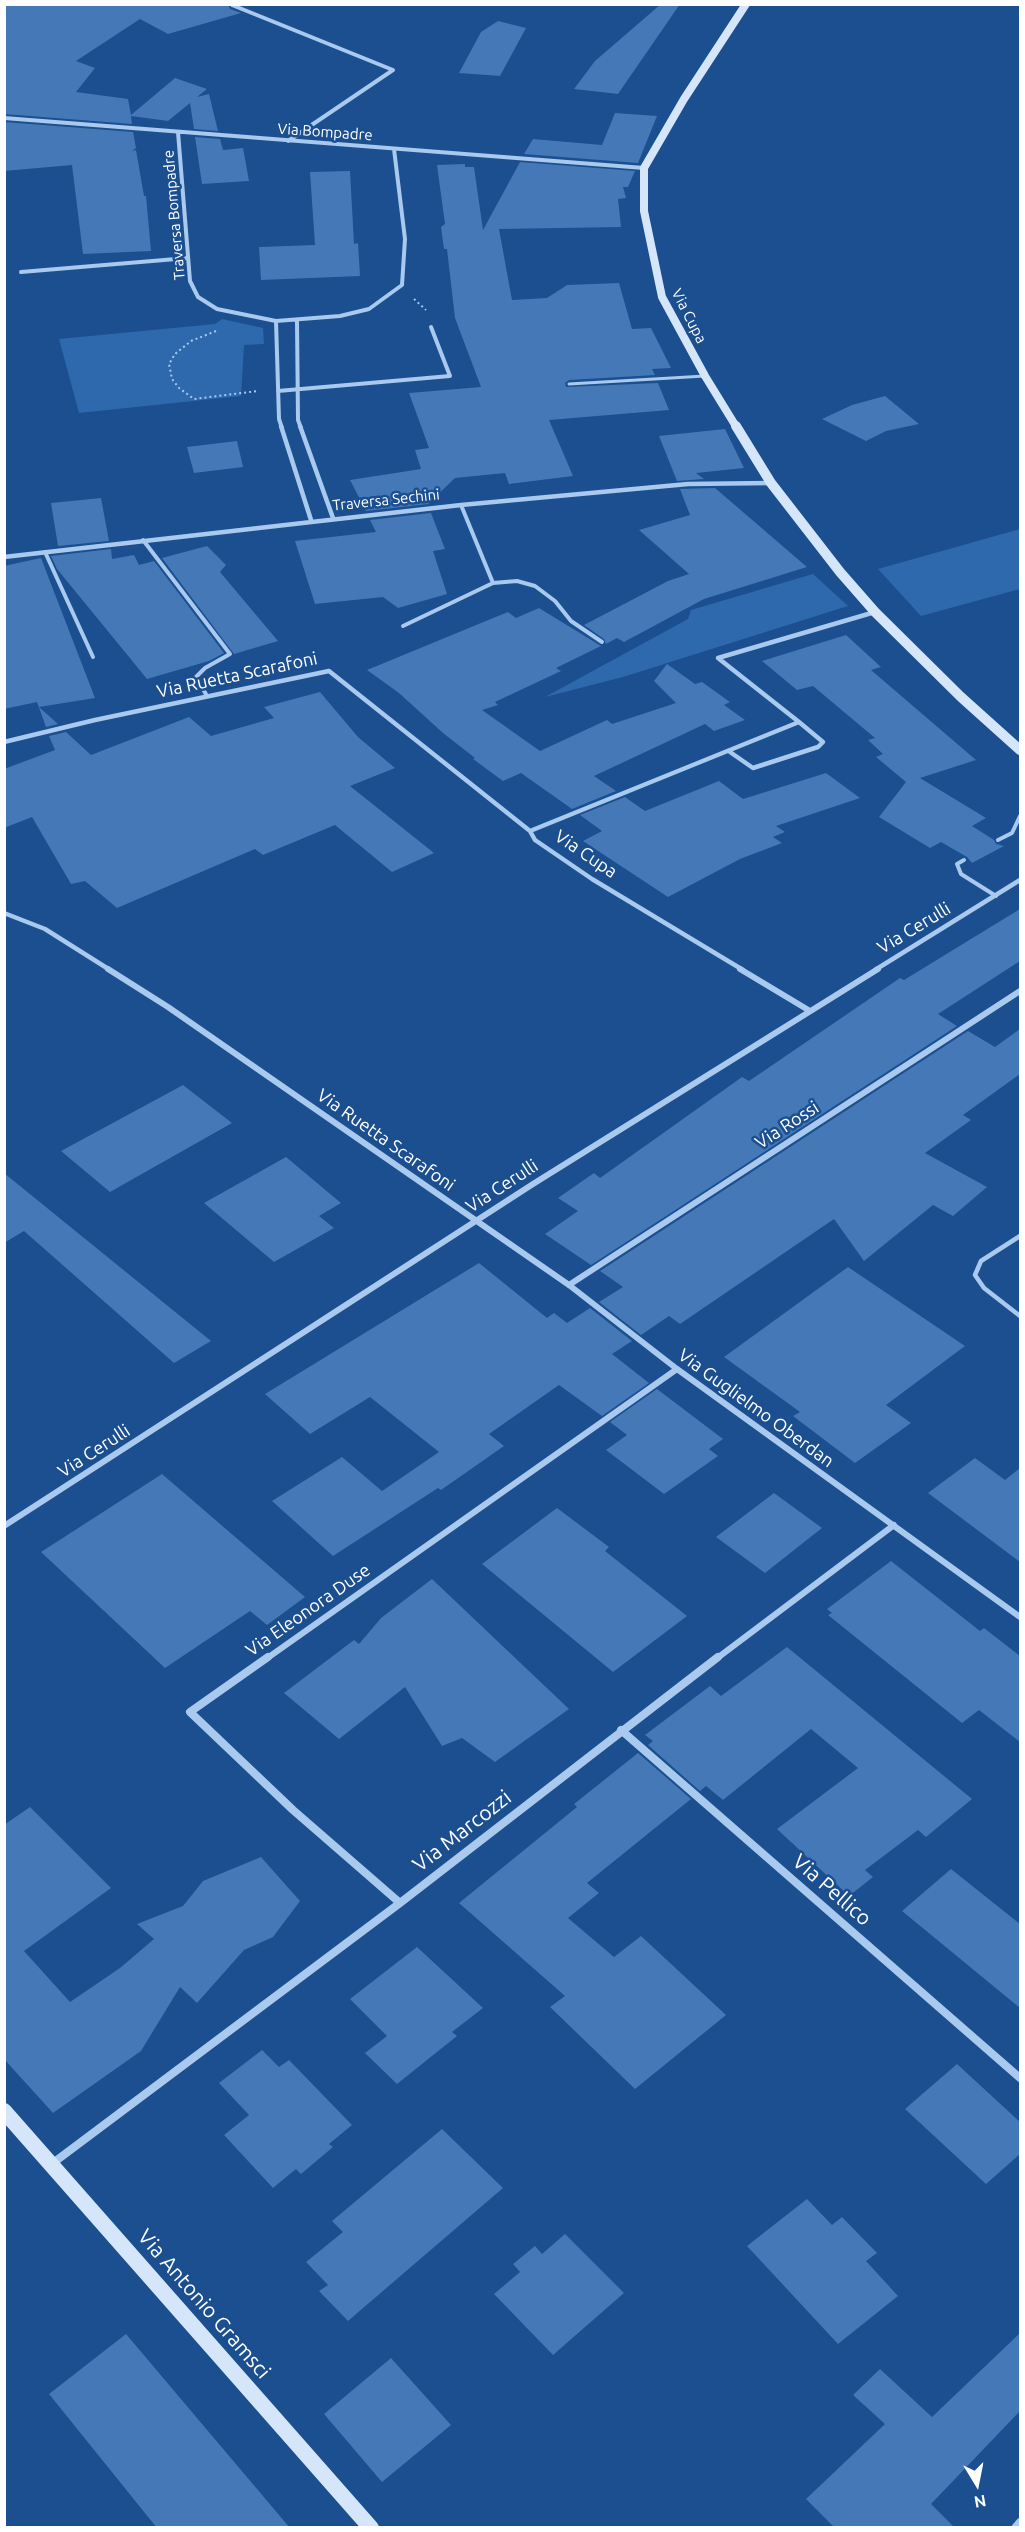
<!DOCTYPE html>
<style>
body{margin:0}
#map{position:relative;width:1025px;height:2532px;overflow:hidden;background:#1b4f8f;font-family:Ubuntu,sans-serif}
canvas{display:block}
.frame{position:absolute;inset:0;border:6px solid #fff;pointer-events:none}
.north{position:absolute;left:947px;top:2454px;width:60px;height:60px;-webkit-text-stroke:4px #1b4f8f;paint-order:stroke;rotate:170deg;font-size:16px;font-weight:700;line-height:24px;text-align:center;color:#fff}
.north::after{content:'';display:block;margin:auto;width:21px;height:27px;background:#fff;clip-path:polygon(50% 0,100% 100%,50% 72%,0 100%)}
</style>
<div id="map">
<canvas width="1025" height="2532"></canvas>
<div class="frame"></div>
<div class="north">N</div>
</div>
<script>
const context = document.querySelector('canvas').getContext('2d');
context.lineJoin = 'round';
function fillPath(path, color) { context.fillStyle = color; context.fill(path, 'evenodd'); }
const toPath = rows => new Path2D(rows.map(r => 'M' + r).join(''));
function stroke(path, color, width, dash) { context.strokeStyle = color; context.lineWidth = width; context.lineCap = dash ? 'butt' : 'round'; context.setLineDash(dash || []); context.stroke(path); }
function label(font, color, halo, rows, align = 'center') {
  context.font = font + ' Ubuntu,sans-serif'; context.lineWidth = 5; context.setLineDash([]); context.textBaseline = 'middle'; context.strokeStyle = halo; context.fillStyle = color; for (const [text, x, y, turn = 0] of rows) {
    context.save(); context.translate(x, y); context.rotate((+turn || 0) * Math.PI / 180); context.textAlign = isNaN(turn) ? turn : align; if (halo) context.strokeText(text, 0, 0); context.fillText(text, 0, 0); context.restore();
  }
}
const green = toPath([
 [222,319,263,328,264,344,244,345,241,396,79,413,59,339,215,324],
 [1020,529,1020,589,921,616,878,569],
 [813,574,848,606,623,677,545,697,688,619,691,610]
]);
const building = toPath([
 [4,4,228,4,230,9,241,13,168,34,140,19,76,61,95,68,76,92,128,99,131,115,175,78,207,89,197,97,209,94,218,131,194,129,190,103,168,121,131,116,132,124,4,114],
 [661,4,680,4,618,94,574,89,595,61],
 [498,21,526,28,500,76,459,73,481,32],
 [615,113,657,116,638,163,524,154,533,139,602,145],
 [4,122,133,132,136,148,132,151,136,150,144,196,146,196,151,251,83,254,72,165,4,171],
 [195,137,220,139,223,150,243,148,249,181,202,184],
 [520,162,635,171,628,187,623,187,626,198,618,199,621,227,499,229,512,300,547,298,567,285,619,283,632,329,651,328,671,368,652,369,655,375,569,380,565,383,566,387,658,383,669,410,549,420,573,476,509,484,505,473,455,478,428,504,366,511,350,480,421,469,415,450,429,448,409,393,481,387,455,318,447,249,444,249,441,227,445,224,437,165,465,164,465,167,474,167,483,230],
 [350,171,354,244,358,243,360,276,261,280,259,247,315,245,310,172],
 [885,396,919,424,886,431,866,441,822,419,852,405],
 [725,429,744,468,696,473,704,479,677,481,659,436],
 [237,441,243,467,194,473,187,447],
 [715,488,807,567,704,599,624,642,617,638,606,644,604,639,584,625,668,581,689,574,639,530,690,515,680,489],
 [101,498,109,541,58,546,51,503],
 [431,513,445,549,433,551,447,594,398,608,383,597,315,604,295,541,376,532,370,520],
 [207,546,226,565,220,572,278,641,234,654,162,558],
 [111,549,112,559,134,555,139,565,154,561,224,653,209,661,147,679,57,569,51,556],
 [41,558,95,698,39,707,58,724,46,727,37,702,4,709,4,566],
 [539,608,601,646,556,668,561,671,495,702,498,705,482,710,540,751,607,720,612,724,676,703,654,681,667,664,695,684,702,682,730,702,724,705,745,720,714,731,705,724,594,776,616,791,572,809,521,773,503,781,473,759,475,758,443,733,399,693,367,670,498,616,508,612,516,618],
 [846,635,881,667,871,670,976,760,920,778,986,818,972,826,994,840,996,844,1004,846,972,863,967,857,941,842,930,848,879,817,906,782,876,757,883,754,868,740,875,738,813,686,797,690,762,661],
 [320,692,358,737,395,768,350,786,434,853,392,872,335,825,263,855,255,849,117,908,85,881,71,884,32,817,4,828,4,769,55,750,49,736,66,732,91,755,189,717,211,736,274,718,264,707],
 [826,773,860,798,776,826,785,832,773,837,782,843,740,859,668,897,583,841,602,831,580,815,625,797,645,811,719,781,743,799],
 [1020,909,1020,961,938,1014,957,1026,591,1265,545,1234,578,1211,558,1198,594,1173,600,1178,742,1077,749,1081,900,978,904,980],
 [1020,1029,1020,1074,963,1115,971,1120,925,1153,987,1187,953,1216,933,1205,864,1261,834,1219,680,1324,669,1316,641,1335,599,1302,623,1287,600,1271,968,1031,995,1047],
 [183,1085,232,1123,110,1192,61,1151],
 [286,1157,341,1203,319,1216,334,1228,274,1262,204,1203],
 [4,1173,211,1341,174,1363,24,1231,4,1243],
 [479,1263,547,1318,554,1313,567,1323,590,1308,632,1341,612,1354,649,1383,602,1416,559,1385,489,1434,504,1446,441,1490,438,1488,333,1556,272,1501,342,1457,382,1491,439,1452,370,1397,310,1434,265,1394],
 [848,1267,965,1346,886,1405,911,1423,855,1463,793,1416,800,1412,724,1357],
 [657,1389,723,1439,709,1449,718,1456,664,1494,606,1450,627,1435,610,1422],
 [975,1458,1005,1480,1020,1468,1020,1562,928,1493],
 [162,1474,305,1597,267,1625,250,1611,165,1668,41,1552],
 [774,1493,822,1528,765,1573,716,1537],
 [557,1508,609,1547,605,1551,687,1616,613,1672,482,1564],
 [891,1561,980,1631,984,1628,1020,1656,1020,1742,979,1710,962,1723,828,1615,832,1613,827,1609],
 [432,1579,569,1709,495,1762,462,1738,442,1746,405,1687,339,1739,284,1693,354,1640,359,1644,381,1618],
 [787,1647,972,1799,926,1837,918,1830,865,1870,873,1877,849,1896,777,1829,858,1768,811,1729,723,1800,706,1786,700,1791,648,1745,653,1741,645,1735,710,1686,721,1696],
 [638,1753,691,1799,587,1883,599,1893,568,1918,614,1957,641,1936,726,2015,635,2089,550,2007,565,1996,459,1903,577,1807,574,1804],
 [30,1807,111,1888,24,1951,70,2002,120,1968,154,1939,137,1924,183,1906,203,1881,261,1857,300,1901,273,1937,244,1950,197,2003,180,1987,141,2051,53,2113,4,2059,4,1825],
 [951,1869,1020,1924,1020,2008,902,1911],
 [417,1947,483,2008,452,2032,457,2036,397,2084,365,2053,387,2036,350,1999],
 [262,2050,279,2067,289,2060,352,2125,329,2144,333,2147,301,2174,296,2169,273,2188,224,2135,249,2115,219,2083],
 [957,2064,1020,2122,1020,2154,986,2184,905,2109],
 [442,2129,503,2188,348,2321,319,2291,328,2285,306,2262,343,2232,332,2221],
 [807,2199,832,2225,842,2217,877,2253,866,2261,898,2296,838,2344,747,2246],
 [565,2234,624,2293,553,2355,494,2294,520,2272,513,2264,535,2246,542,2254],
 [1020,2333,1020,2411,931,2504,955,2528,835,2528,806,2499,885,2424,853,2395,880,2369,932,2417],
 [126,2334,290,2528,157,2528,49,2394],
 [391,2358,451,2425,382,2482,324,2414]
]);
const path = toPath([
 [414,299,426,310],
 [216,331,191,341,175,354,169,364,172,379,179,388,194,399,258,391]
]);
const laneFar2 = toPath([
 [569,384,705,376]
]);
const laneFar1 = toPath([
 [461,505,493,583],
 [143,540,230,654,205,668,196,677,207,696],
 [45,552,93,657],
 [403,626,493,583,517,581,535,586,555,601,571,621,602,642],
 [998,840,1012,833,1020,816],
 [964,860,957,864,961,874,996,896]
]);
const lane = toPath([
 [1020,1236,981,1261,975,1275,984,1288,1020,1316]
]);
const streetFar3 = toPath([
 [232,5,393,70,288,141],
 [4,118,644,168],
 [178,132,190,281,198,297,217,309,276,321,340,316,369,309,402,285,405,239,394,149],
 [21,272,188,258],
 [276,321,279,419,282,428],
 [297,321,298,420,301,428],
 [278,391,450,376,431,327]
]);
const streetFar2 = toPath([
 [281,426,311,520],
 [300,426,333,518],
 [4,557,461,505,688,484,771,483],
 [799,722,718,658,875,612],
 [4,742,95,720,329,671,530,831,535,840,592,879,743,970],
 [530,831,799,722,823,742,818,747,753,768,730,752],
 [4,913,45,929,110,970],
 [875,970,1020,880]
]);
const streetFar1 = toPath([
 [108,969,168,1007,569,1285,677,1369,1020,1617],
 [740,969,810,1011],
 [569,1285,1020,991],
 [4,1526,533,1184,878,969],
 [266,1659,677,1369],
 [716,1659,894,1525]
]);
const street = toPath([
 [268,1657,190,1712,293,1810,400,1903],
 [621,1730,1020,2078],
 [53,2163,400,1903,718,1657],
 [1015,2528,1020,2522]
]);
const secondaryFar2 = toPath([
 [737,428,705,376,662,297,644,211,644,168,684,99,746,4]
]);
const secondaryFar1 = toPath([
 [736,426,771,483,840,572,875,612,961,697,1020,750]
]);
const secondary = toPath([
 [4,2111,371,2528]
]);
const farStreetnames = [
 ["Via Bompadre",325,132,4],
 ["Traversa Bompadre",174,215,-95],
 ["Via Cupa",689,316,63],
 ["Traversa Sechini",386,500,-6]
];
const streetNames = [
 ["Via Ruetta Scarafoni",237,675,-12],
 ["Via Cupa",586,854,34],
 ["Via Cerulli",914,928,-31],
 ["Via Rossi",787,1125,-33],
 ["Via Ruetta Scarafoni",386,1140,35],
 ["Via Cerulli",502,1186,-33],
 ["Via Guglielmo Oberdan",756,1408,36],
 ["Via Cerulli",94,1451,-33],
 ["Via Eleonora Duse",308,1610,-35]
];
const nearStreetnames = [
 ["Via Marcozzi",462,1831,-38],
 ["Via Pellico",832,1890,41],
 ["Via Antonio Gramsci",204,2304,49]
];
fillPath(green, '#2e69ad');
fillPath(building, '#4478b7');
stroke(path, '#a9c9ee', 2, [2, 3]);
stroke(laneFar2, '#a9c9ee', 3);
stroke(laneFar1, '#a9c9ee', 4);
stroke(lane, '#a9c9ee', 4.5);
stroke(streetFar3, '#a9c9ee', 4);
stroke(streetFar2, '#a9c9ee', 4.5);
stroke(streetFar1, '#a9c9ee', 6);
stroke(street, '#a9c9ee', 8);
stroke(secondaryFar2, '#d6e6fa', 8);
stroke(secondaryFar1, '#d6e6fa', 10);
stroke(secondary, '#d6e6fa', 16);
label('15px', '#fff', '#1b4f8f', farStreetnames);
label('18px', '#fff', '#1b4f8f', streetNames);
label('21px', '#fff', '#1b4f8f', nearStreetnames);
</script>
